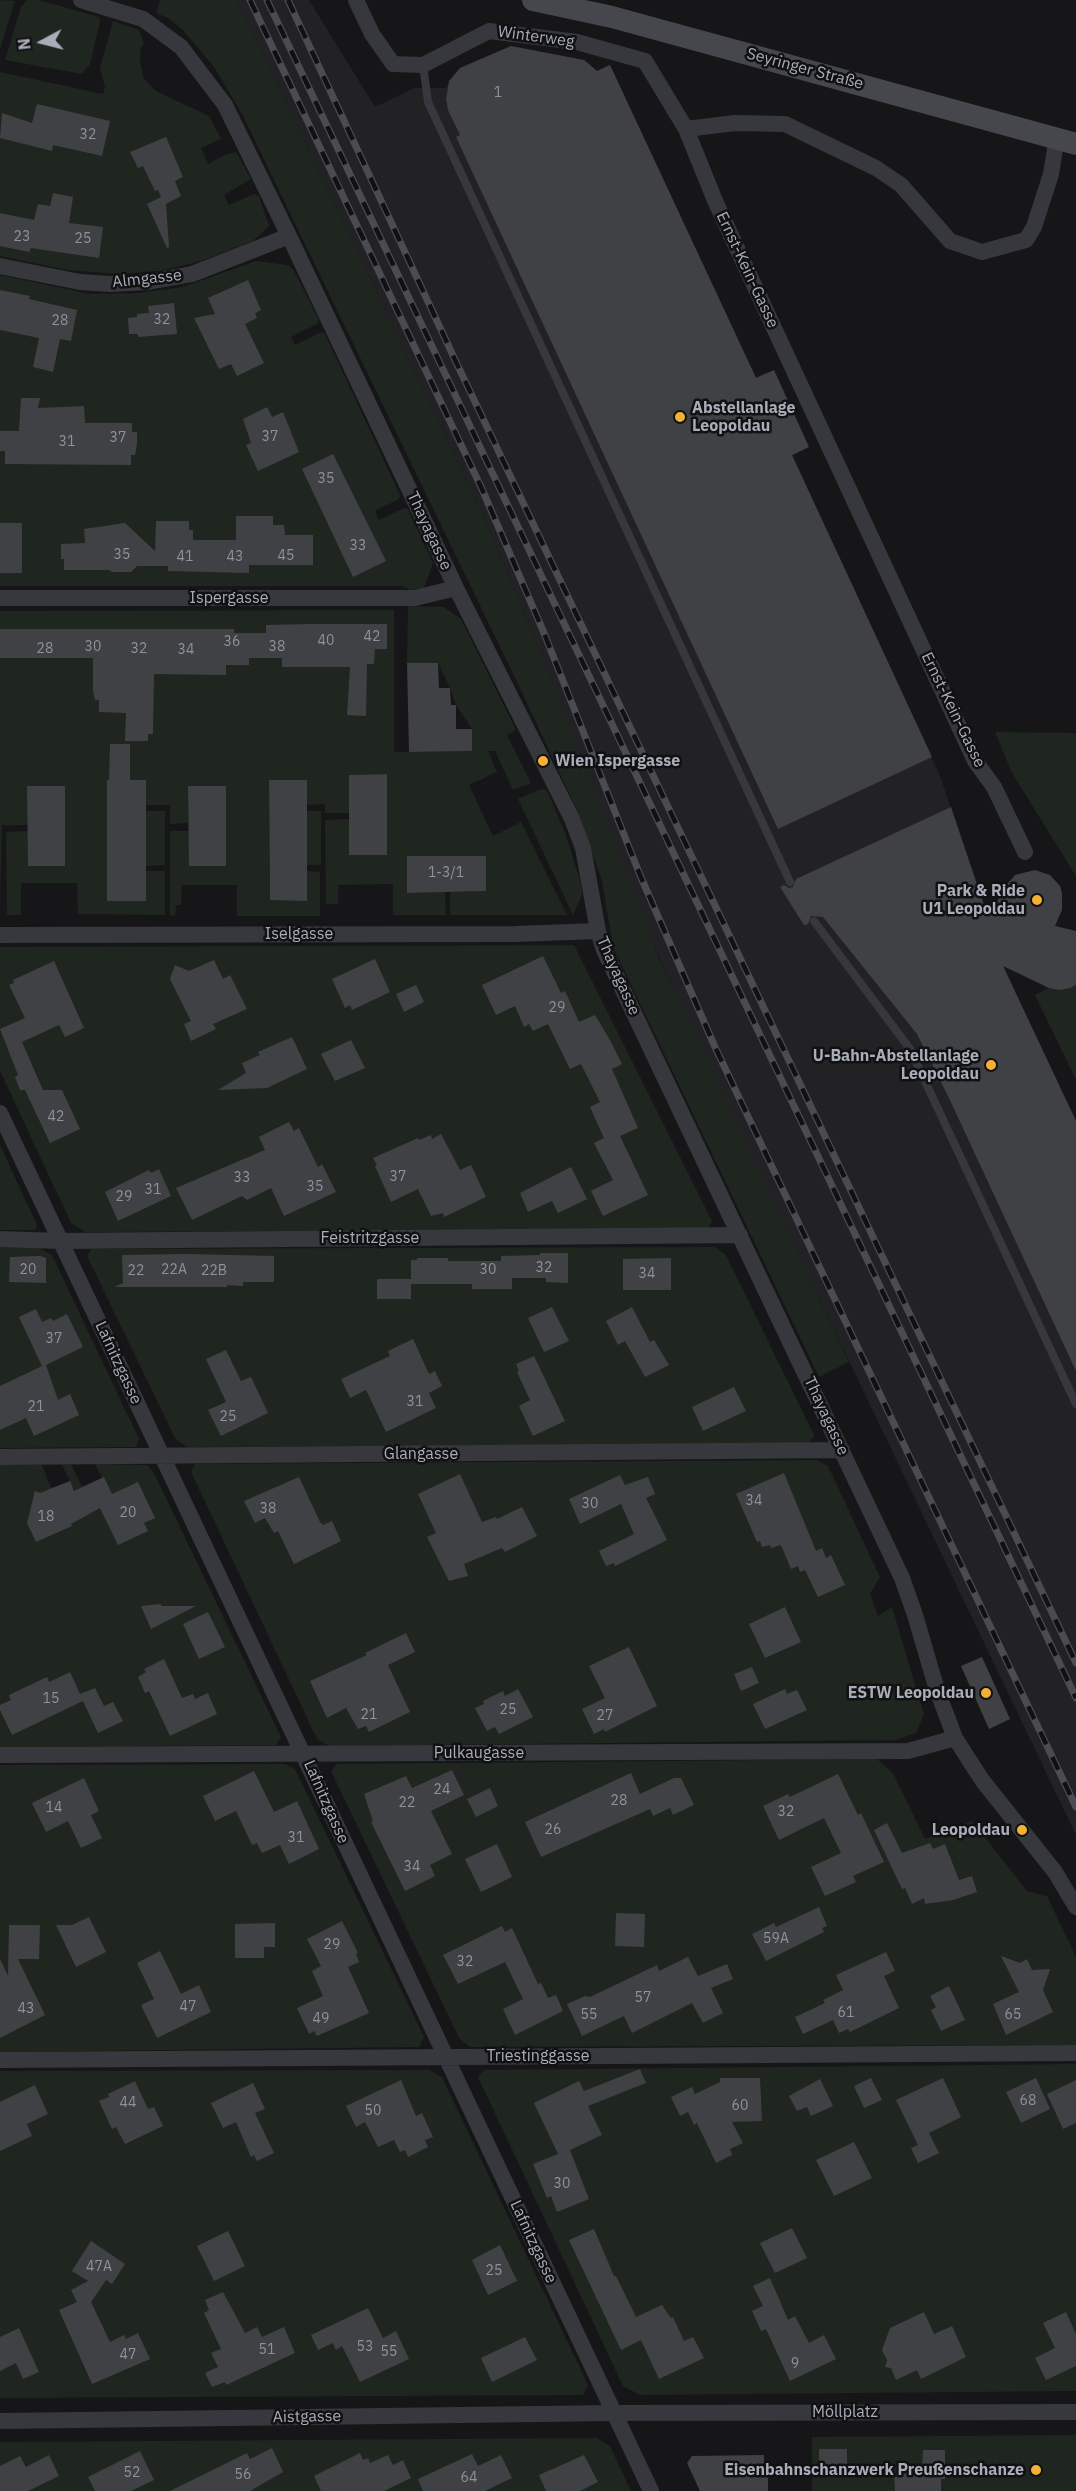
<!DOCTYPE html>
<meta charset="utf-8">
<style>
body{margin:0}
#map{position:relative;width:1076px;height:2491px;overflow:hidden;background:#161618;font-family:"IBM Plex Sans",sans-serif}
canvas{display:block}
.north{position:absolute;left:12px;top:12px;width:60px;height:60px;-webkit-text-stroke:4px #111113;paint-order:stroke;rotate:263deg;font-size:16px;font-weight:700;line-height:24px;text-align:center;color:#a8adb8}
.north::after{content:'';display:block;margin:auto;width:21px;height:27px;background:#a8adb8;clip-path:polygon(50% 0,100% 100%,50% 72%,0 100%)}
</style>
<div id="map">
<canvas width="1076" height="2491"></canvas>
<div class="north">N</div>
</div>
<script>
const context = document.querySelector('canvas').getContext('2d');
context.lineJoin = 'round';
function fillPath(path, color) { context.fillStyle = color; context.fill(path, 'evenodd'); }
const toPath = rows => new Path2D(rows.map(r => 'M' + r).join(''));
function stroke(path, color, width, dash) { context.strokeStyle = color; context.lineWidth = width; context.lineCap = dash ? 'butt' : 'round'; context.setLineDash(dash || []); context.stroke(path); }
function label(font, color, halo, rows, align = 'center') {
  context.font = font + ' "IBM Plex Sans",sans-serif'; context.lineWidth = 5; context.setLineDash([]); context.textBaseline = 'middle'; context.strokeStyle = halo; context.fillStyle = color; for (const [text, x, y, turn = 0] of rows) {
    context.save(); context.translate(x, y); context.rotate((+turn || 0) * Math.PI / 180); context.textAlign = isNaN(turn) ? turn : align; if (halo) context.strokeText(text, 0, 0); context.fillText(text, 0, 0); context.restore();
  }
}
const built = toPath([
 [237,0,309,0,375,107,414,88,446,88,460,68,511,46,584,60,591,65,595,72,610,65,756,377,774,370,809,447,792,456,940,776,1007,974,1076,1121,1076,1835,691,1031,635,901,535,638,483,515]
]);
const green = toPath([
 [0,0,15,1,0,49],
 [27,0,39,0,99,17,100,22,90,64,82,74,5,60,21,7],
 [160,0,237,0,483,515,535,638,660,961,849,1362,819,1377,613,947,602,881,579,815,519,686,242,114,214,67,182,29,168,18,156,13],
 [113,21,139,30,144,43,141,47,140,62,144,79,156,91,209,116,221,139,201,148,208,164,227,154,236,152,251,179,224,195,229,205,254,194,259,196,269,226,253,241,201,261,160,271,118,274,67,270,0,256,0,72,103,94,105,87,100,68],
 [256,261,287,265,293,269,319,320,317,324,291,337,295,345,321,332,325,334,400,495,399,499,375,511,379,520,404,508,408,509,433,563,424,588,411,590,401,586,0,586,0,275,90,294,137,293,183,287],
 [408,606,444,607,461,619,516,730,507,735,531,783,513,790,495,751,488,751,497,772,469,785,493,836,521,822,567,915,450,915,450,892,486,891,486,856,407,856,407,893,445,892,446,915,393,915,393,884,338,885,338,904,326,904,325,820,349,819,386,774,349,775,349,813,325,813,325,804,307,805,269,781,270,900,307,900,307,871,320,872,320,916,237,916,237,885,182,885,181,905,176,905,175,916,170,915,170,831,189,831,189,866,226,866,226,786,188,786,188,823,170,824,170,805,146,805,146,781,107,780,107,900,146,901,146,871,165,871,165,915,78,914,77,883,21,883,21,915,7,915,6,832,28,831,28,866,65,866,65,787,28,825,2,825,0,903,0,611,394,610,394,752,472,751,472,729,456,705,450,688,438,663,407,663],
 [995,732,1076,733,1076,876,1012,773],
 [544,789,548,793,566,835,581,884,582,895,573,915,518,799,538,790],
 [146,811,165,811,165,865,146,866],
 [307,811,321,811,321,865,307,865],
 [574,945,712,1221,708,1229,85,1232,71,1223,0,1071,0,947],
 [1076,985,1076,1080,1035,995,1049,988,1059,990],
 [0,1145,37,1225,35,1230,0,1230],
 [0,1246,39,1248,52,1255,139,1439,136,1447,0,1448],
 [715,1247,726,1255,814,1435,809,1444,188,1447,176,1440,87,1256,91,1249],
 [817,1460,828,1466,880,1577,870,1594,878,1616,892,1607,924,1714,916,1733,896,1740,330,1746,317,1739,191,1472,195,1464],
 [71,1464,82,1487,102,1478,95,1464,147,1465,154,1473,281,1737,276,1745,0,1747,0,1465,42,1465,51,1488,70,1481,62,1465],
 [877,1759,893,1773,925,1839,972,1821,1027,1891,1047,1896,1076,1957,1076,2045,470,2047,459,2038,331,1771,337,1764],
 [285,1764,295,1769,424,2037,419,2047,0,2052,0,1765],
 [1076,2064,1076,2391,640,2395,623,2386,478,2077,484,2070],
 [429,2070,442,2077,588,2385,583,2395,0,2398,0,2071],
 [1076,2435,1076,2491,812,2491,812,2437],
 [597,2438,610,2446,631,2491,0,2491,0,2442]
]);
const building = toPath([
 [511,46,584,60,597,71,610,65,756,378,774,370,809,447,792,455,932,757,778,829,456,137,460,135,448,110,446,99,449,81,460,68],
 [37,104,110,121,102,156,53,145,52,151,0,138,2,113,32,123],
 [166,137,183,177,175,181,181,196,166,204,169,247,167,248,147,204,161,197,158,190,155,191,143,166,138,168,130,152],
 [53,193,73,197,69,223,103,227,99,258,31,248,29,252,0,246,0,213,34,220,38,204,50,206],
 [248,280,261,310,255,313,257,318,245,324,264,363,237,376,231,364,219,369,194,318,215,314,208,298],
 [0,290,30,296,29,299,77,310,71,341,60,339,53,372,33,367,39,338,0,330],
 [174,303,177,334,138,337,138,334,129,334,128,318,137,317,137,314,149,313,148,306],
 [21,398,40,398,38,408,84,406,85,423,132,423,132,432,137,432,137,444,135,455,131,455,131,465,5,464,5,451,0,451,0,431,19,431],
 [267,407,272,417,283,412,299,452,258,471,246,445,251,443,243,419],
 [333,454,386,561,353,577,302,469],
 [236,516,273,516,273,525,284,525,285,535,313,535,313,565,249,565,249,573,168,571,168,566,137,566,131,572,112,572,109,570,64,570,64,559,61,559,61,544,85,543,84,529,125,523,155,551,156,521,189,521,189,530,193,530,193,540,236,540],
 [0,523,22,523,22,573,0,573],
 [309,624,387,624,387,649,375,649,374,664,367,664,366,716,347,715,350,667,282,667,282,658,249,658,249,665,226,665,226,675,154,674,153,734,148,734,148,741,125,741,126,713,99,712,99,700,95,700,93,691,93,658,0,658,0,629,234,629,234,633,266,633,266,625],
 [407,663,438,663,439,688,450,688,451,705,456,705,456,729,472,729,472,751,409,752],
 [110,744,130,744,130,780,146,780,146,901,107,901,107,780,109,780],
 [387,774,387,855,349,855,349,775],
 [269,780,307,780,307,901,270,900],
 [27,786,65,786,65,866,28,866],
 [188,786,226,786,226,866,189,866],
 [951,807,988,917,1008,883,1015,875,1035,870,1050,875,1060,886,1062,893,1062,910,1055,926,1076,931,1076,985,1070,988,1059,990,1049,988,1003,966,1076,1121,1076,1371,948,1096,917,1034,823,917,811,916,808,924,804,925,780,887,784,885,789,888,793,887,796,879],
 [407,856,486,856,486,891,407,893],
 [543,956,561,993,565,991,579,1022,595,1015,611,1042,622,1064,612,1069,638,1128,620,1136,648,1195,603,1216,591,1191,613,1180,594,1143,604,1138,590,1107,600,1102,581,1064,570,1069,548,1024,533,1031,529,1024,524,1027,515,1006,496,1015,482,985],
 [375,959,390,992,352,1010,350,1005,345,1008,332,979],
 [214,960,223,979,230,975,247,1009,213,1024,216,1029,191,1041,184,1024,191,1021,170,979,175,965,189,971],
 [54,961,84,1028,65,1037,59,1025,22,1042,43,1090,62,1090,80,1129,50,1143,25,1090,20,1090,15,1077,18,1075,0,1029,25,1018,9,985,14,983,13,980],
 [416,985,424,1002,404,1012,396,994],
 [292,1037,307,1069,267,1088,218,1090,246,1073,242,1063,260,1055,258,1052],
 [351,1040,365,1068,335,1081,321,1054],
 [289,1122,294,1131,299,1128,318,1167,322,1164,336,1192,284,1216,271,1188,247,1200,242,1196,192,1220,176,1188,265,1150,259,1137],
 [441,1134,460,1170,471,1165,486,1197,444,1217,443,1213,431,1216,418,1189,391,1202,375,1166,377,1165,373,1158,418,1138,419,1140,431,1135,432,1139],
 [571,1167,587,1199,558,1213,552,1201,528,1212,520,1193],
 [159,1169,171,1196,118,1221,105,1192,149,1170,151,1173],
 [540,1253,568,1253,568,1283,546,1282,546,1278,512,1278,512,1289,472,1289,472,1284,411,1284,411,1299,377,1299,377,1279,411,1279,411,1260,417,1260,417,1258,448,1258,448,1261,501,1261,501,1256,540,1255],
 [187,1254,274,1256,274,1282,243,1282,243,1286,227,1285,227,1287,114,1287,123,1283,122,1255],
 [40,1256,46,1258,46,1283,9,1282,10,1257],
 [671,1258,671,1290,623,1290,623,1259],
 [552,1307,569,1341,544,1352,528,1318],
 [632,1307,650,1342,654,1340,669,1365,645,1377,625,1341,618,1345,606,1321],
 [36,1309,42,1322,51,1318,53,1321,67,1314,83,1347,46,1365,58,1400,70,1394,79,1415,34,1436,26,1418,0,1430,0,1386,42,1366,19,1317],
 [413,1339,429,1374,435,1371,442,1386,429,1393,436,1408,386,1432,366,1390,350,1398,341,1379,390,1356,388,1351],
 [226,1350,241,1381,251,1377,268,1413,221,1436,208,1410,226,1402,206,1359],
 [534,1356,565,1421,533,1436,519,1406,530,1400,517,1372,519,1371,516,1364],
 [734,1387,746,1411,703,1431,692,1407],
 [784,1473,816,1551,822,1548,826,1558,831,1555,845,1585,818,1597,805,1570,800,1572,798,1566,791,1569,781,1545,771,1548,770,1545,762,1547,760,1541,757,1542,736,1494],
 [460,1474,482,1522,496,1517,497,1519,522,1507,537,1536,505,1552,502,1548,464,1564,468,1576,449,1581,427,1537,436,1533,418,1494],
 [620,1475,625,1485,648,1477,655,1494,646,1498,667,1540,615,1566,614,1563,606,1566,599,1551,634,1534,621,1504,580,1524,569,1499],
 [104,1477,112,1494,138,1482,155,1518,144,1523,148,1531,118,1545,100,1508,71,1524,72,1526,36,1542,27,1523,35,1491,40,1493,70,1481,74,1491],
 [299,1477,320,1522,323,1525,332,1521,341,1541,294,1564,278,1531,274,1533,265,1518,255,1523,244,1501],
 [161,1604,161,1606,196,1606,151,1629,141,1606],
 [785,1607,801,1642,765,1658,749,1624],
 [208,1612,225,1647,199,1659,183,1624],
 [406,1633,415,1652,388,1665,410,1712,369,1732,366,1726,358,1729,346,1708,327,1718,310,1681,367,1655,365,1653],
 [629,1647,657,1706,605,1732,604,1729,594,1734,582,1709,605,1698,589,1666],
 [982,1657,1010,1719,989,1729,961,1666],
 [164,1659,182,1698,193,1694,195,1699,208,1693,217,1714,170,1736,149,1691,145,1693,138,1677,146,1672,144,1669],
 [752,1667,759,1683,741,1691,734,1674],
 [70,1672,80,1694,95,1688,104,1706,113,1702,123,1721,98,1733,83,1701,12,1735,0,1710,0,1705,11,1700,9,1695,47,1677,49,1682],
 [518,1689,533,1717,499,1734,495,1727,487,1731,475,1708,484,1704,483,1701,503,1691,505,1696],
 [785,1689,787,1694,797,1690,807,1710,765,1729,753,1704],
 [452,1770,464,1795,431,1811,452,1854,430,1865,435,1876,405,1891,371,1822,373,1821,364,1794,406,1776,412,1788],
 [254,1771,274,1812,297,1801,319,1849,289,1864,280,1845,262,1853,257,1843,252,1845,236,1811,215,1821,203,1796],
 [631,1773,640,1794,674,1778,681,1778,694,1805,673,1815,670,1808,653,1816,650,1809,541,1857,525,1822],
 [838,1774,858,1815,861,1813,884,1862,853,1876,856,1882,825,1896,811,1867,841,1853,824,1818,779,1840,763,1806,788,1794,790,1797],
 [84,1778,99,1811,91,1815,102,1838,81,1848,68,1821,46,1832,32,1803],
 [490,1788,498,1806,476,1817,467,1799],
 [887,1823,902,1853,930,1843,933,1849,945,1844,959,1880,972,1876,977,1892,953,1900,925,1904,924,1898,912,1904,905,1888,902,1889,874,1830],
 [497,1844,512,1877,481,1892,465,1859],
 [819,1907,827,1926,822,1928,824,1932,766,1961,752,1934,774,1923,776,1927],
 [616,1913,645,1914,644,1947,615,1946],
 [89,1917,106,1952,76,1967,56,1925,72,1925],
 [342,1921,358,1953,356,1954,359,1962,348,1967,369,2013,317,2036,314,2031,309,2034,297,2008,323,1996,312,1971,321,1966,307,1939],
 [275,1923,275,1947,264,1947,264,1958,235,1958,235,1924],
 [9,1925,40,1925,39,1959,18,1959,45,2015,0,2038,0,1959,8,1976],
 [502,1926,505,1932,512,1928,538,1984,541,1983,548,1998,556,1995,563,2011,515,2035,503,2009,523,1999,505,1962,458,1984,443,1955],
 [160,1951,181,1994,199,1985,211,2012,157,2038,141,2005,154,1999,137,1963],
 [886,1952,895,1971,884,1976,899,2008,850,2032,848,2029,839,2033,833,2020,803,2034,795,2017,825,2003,823,2000,843,1990,836,1975],
 [1001,1956,1020,1963,1027,1959,1032,1970,1050,1969,1043,1990,1053,2012,1006,2035,993,2004,1019,1992],
 [688,1957,698,1976,727,1964,733,1979,711,1988,723,2013,703,2023,692,2003,632,2033,624,2016,582,2036,567,2004,585,1996,590,1997,657,1965,659,1971],
 [949,1986,965,2020,941,2031,931,2010,936,2007,930,1996],
 [640,2069,646,2083,588,2106,602,2135,570,2150,589,2199,557,2212,551,2196,547,2198,533,2164,558,2154,534,2103,579,2081,584,2091],
 [720,2078,760,2078,762,2121,732,2122,743,2143,730,2149,732,2155,716,2163,697,2123,694,2125,688,2112,680,2116,671,2097,692,2087,695,2094,720,2082],
 [871,2078,882,2100,864,2108,854,2086],
 [943,2078,961,2117,929,2133,939,2153,918,2163,911,2148,918,2145,896,2100],
 [1036,2078,1050,2109,1021,2123,1006,2092],
 [820,2079,833,2106,811,2116,807,2107,797,2111,789,2096],
 [401,2080,416,2116,422,2113,433,2137,425,2140,428,2147,408,2157,405,2150,400,2152,394,2140,378,2147,365,2122,356,2127,346,2106],
 [1076,2080,1076,2123,1063,2129,1047,2094],
 [135,2081,148,2109,154,2107,163,2126,125,2144,116,2127,112,2129,99,2101,109,2097,108,2094],
 [253,2083,265,2109,255,2113,274,2153,257,2161,254,2155,251,2157,236,2122,223,2128,211,2103],
 [35,2085,48,2114,27,2124,32,2136,0,2151,0,2102],
 [854,2142,872,2178,834,2196,816,2160],
 [792,2228,807,2258,775,2273,760,2243],
 [594,2229,614,2276,616,2276,636,2317,662,2305,671,2318,673,2317,684,2341,693,2337,704,2358,659,2379,641,2340,621,2350,569,2240],
 [228,2231,245,2266,214,2281,197,2246],
 [91,2241,125,2264,112,2284,106,2280,91,2302,110,2342,124,2335,126,2339,138,2333,150,2359,92,2384,59,2310,77,2302,71,2290,88,2281,72,2271],
 [500,2245,517,2281,488,2295,472,2260],
 [770,2278,788,2320,795,2316,809,2343,824,2335,836,2359,790,2381,766,2329,761,2331,752,2311,763,2306,753,2286],
 [223,2292,245,2333,257,2327,262,2337,284,2327,295,2353,226,2385,225,2382,212,2387,205,2373,218,2367,211,2353,221,2349,204,2313,209,2310,205,2300],
 [368,2308,383,2338,396,2331,409,2359,360,2382,342,2346,336,2350,333,2343,318,2350,311,2335],
 [924,2312,934,2334,952,2326,966,2357,921,2379,917,2370,896,2380,891,2368,885,2367,887,2360,882,2350,890,2328],
 [1066,2312,1076,2334,1076,2366,1046,2380,1035,2358,1055,2348,1043,2323],
 [19,2328,39,2372,23,2379,16,2363,0,2371,0,2337],
 [525,2337,537,2360,492,2382,481,2358],
 [272,2448,283,2472,250,2491,170,2491,247,2453,250,2459],
 [819,2449,847,2449,847,2474,819,2475],
 [923,2450,945,2450,945,2479,941,2479,941,2491,895,2491,894,2473,922,2473],
 [140,2451,154,2480,131,2491,95,2491,88,2477],
 [360,2453,363,2460,368,2458,370,2463,388,2455,393,2465,403,2460,411,2478,384,2491,321,2491,314,2476],
 [472,2454,478,2466,501,2455,512,2478,485,2491,423,2491,418,2479],
 [49,2455,59,2476,28,2491,0,2491,0,2466,20,2456,26,2467],
 [584,2455,598,2482,580,2491,546,2491,539,2475],
 [764,2455,764,2475,768,2475,768,2491,700,2491,687,2463,692,2456]
]);
const service = toPath([
 [423,65,428,102,790,882],
 [814,921,910,1049,1076,1404]
]);
const minor = toPath([
 [81,0,143,19,181,47,225,105,289,236,456,588,572,819,583,848,598,931,604,950,902,1578,915,1615,937,1690,955,1738,982,1780,1055,1872,1076,1907],
 [356,0,372,34,393,64,423,65,489,31,577,42,645,61,686,129,716,203,975,761,994,787,1025,852],
 [686,129,735,123,785,124,876,168,901,185,950,241,982,252,1026,240,1034,227,1051,174,1057,137],
 [0,266,80,282,110,284,148,282,192,274,289,236],
 [0,598,415,598,456,588],
 [0,935,515,934,598,931],
 [0,1113,651,2491],
 [0,1239,60,1241,740,1235],
 [0,1457,842,1450],
 [0,1755,908,1751,955,1738],
 [0,2060,1076,2053],
 [0,2421,614,2413,1076,2412]
]);
const secondary = toPath([
 [533,0,612,17,1076,144]
]);
const rail = toPath([
 [250,0,482,489,544,633,640,875,715,1047,1076,1807],
 [267,0,1076,1698],
 [288,0,456,362,1076,1663]
]);
const markers = [
 [680,417,6,"#f2b134"],
 [543,761,6,"#f2b134"],
 [1037,900,6,"#f2b134"],
 [991,1065,6,"#f2b134"],
 [986,1693,6,"#f2b134"],
 [1022,1830,6,"#f2b134"],
 [1036,2470,6,"#f2b134"]
];
const numberNames = [
 ["1",498,93],
 ["32",88,135],
 ["23",22,237],
 ["25",83,239],
 ["32",162,320],
 ["28",60,321],
 ["37",270,437],
 ["37",118,438],
 ["31",67,442],
 ["35",326,479],
 ["33",358,546],
 ["35",122,555],
 ["45",286,556],
 ["41",185,557],
 ["43",235,557],
 ["42",372,637],
 ["40",326,641],
 ["36",232,642],
 ["30",93,647],
 ["38",277,647],
 ["28",45,649],
 ["32",139,649],
 ["34",186,650],
 ["1-3/1",446,873],
 ["29",557,1008],
 ["42",56,1117],
 ["37",398,1177],
 ["33",242,1178],
 ["35",315,1187],
 ["31",153,1190],
 ["29",124,1197],
 ["32",544,1268],
 ["20",28,1270],
 ["22A",174,1270],
 ["30",488,1270],
 ["22",136,1271],
 ["22B",214,1271],
 ["34",647,1274],
 ["37",54,1339],
 ["31",415,1402],
 ["21",36,1407],
 ["25",228,1417],
 ["34",754,1501],
 ["30",590,1504],
 ["38",268,1509],
 ["20",128,1513],
 ["18",46,1517],
 ["15",51,1699],
 ["25",508,1710],
 ["21",369,1715],
 ["27",605,1716],
 ["24",442,1790],
 ["28",619,1801],
 ["22",407,1803],
 ["14",54,1808],
 ["32",786,1812],
 ["26",553,1830],
 ["31",296,1838],
 ["34",412,1867],
 ["59A",776,1939],
 ["29",332,1945],
 ["32",465,1962],
 ["57",643,1998],
 ["47",188,2007],
 ["43",26,2009],
 ["61",846,2013],
 ["55",589,2015],
 ["65",1013,2015],
 ["49",321,2019],
 ["68",1028,2101],
 ["44",128,2103],
 ["60",740,2106],
 ["50",373,2111],
 ["30",562,2184],
 ["47A",99,2267],
 ["25",494,2271],
 ["53",365,2347],
 ["51",267,2350],
 ["55",389,2352],
 ["47",128,2355],
 ["9",795,2364],
 ["52",132,2473],
 ["56",243,2475],
 ["64",469,2478]
];
const streetNames = [
 ["Winterweg",536,37,8],
 ["Seyringer Straße",805,69,15],
 ["Ernst-Kein-Gasse",747,270,65],
 ["Almgasse",147,279,-6],
 ["Thayagasse",429,531,65],
 ["Ispergasse",229,598],
 ["Ernst-Kein-Gasse",953,710,64],
 ["Iselgasse",299,934],
 ["Thayagasse",618,976,66],
 ["Feistritzgasse",370,1238],
 ["Lafnitzgasse",118,1363,65],
 ["Thayagasse",826,1416,65],
 ["Glangasse",421,1454],
 ["Pulkaugasse",479,1753],
 ["Lafnitzgasse",326,1802,66],
 ["Triestinggasse",538,2056],
 ["Lafnitzgasse",533,2242,65],
 ["Möllplatz",845,2412],
 ["Aistgasse",307,2417,-1]
];
const poiNames = [
 ["Abstellanlage",692,408,"left"],
 ["Leopoldau",692,426,"left"],
 ["Wien Ispergasse",555,761,"left"],
 ["Park & Ride",1025,891],
 ["U1 Leopoldau",1025,909],
 ["U-Bahn-Abstellanlage",979,1056],
 ["Leopoldau",979,1074],
 ["ESTW Leopoldau",974,1693],
 ["Leopoldau",1010,1830],
 ["Eisenbahnschanzwerk Preußenschanze",1024,2470]
];
fillPath(built, '#222225');
fillPath(green, '#1e261f');
fillPath(building, '#404145');
stroke(service, '#37383d', 8);
stroke(minor, '#37383d', 16);
stroke(secondary, '#45474d', 22);
stroke(rail, '#4a4c52', 7);
stroke(rail, '#111113', 4.5, [14]);
for (const [x, y, r, color] of markers) { const dot = new Path2D(); dot.arc(x, y, r, 0, 2 * Math.PI); context.fillStyle = color; context.fill(dot); stroke(dot, '#111113', 2); }
label('14px', '#8e929b', null, numberNames);
label('16px', '#a8adb8', '#111113', streetNames);
label('bold 16px', '#a8adb8', '#111113', poiNames, 'right');
</script>
